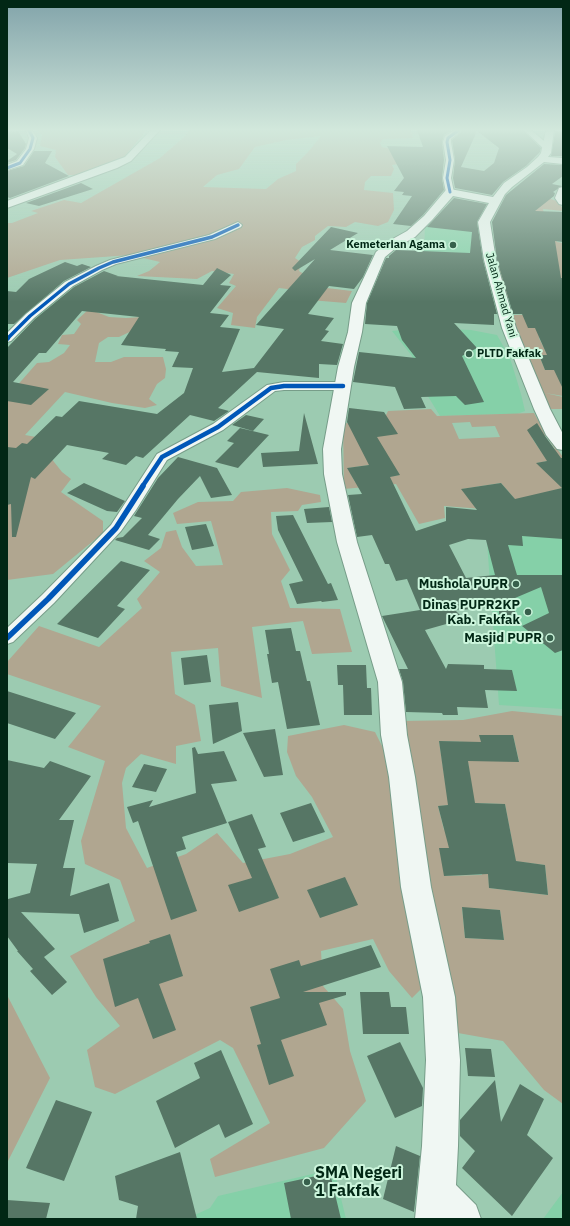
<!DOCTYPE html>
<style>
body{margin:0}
#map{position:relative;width:570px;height:1226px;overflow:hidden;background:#9ccbb1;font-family:"IBM Plex Sans",sans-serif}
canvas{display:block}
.frame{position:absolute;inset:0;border:8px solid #012715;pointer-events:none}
</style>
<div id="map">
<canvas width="570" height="1226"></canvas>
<div class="frame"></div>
</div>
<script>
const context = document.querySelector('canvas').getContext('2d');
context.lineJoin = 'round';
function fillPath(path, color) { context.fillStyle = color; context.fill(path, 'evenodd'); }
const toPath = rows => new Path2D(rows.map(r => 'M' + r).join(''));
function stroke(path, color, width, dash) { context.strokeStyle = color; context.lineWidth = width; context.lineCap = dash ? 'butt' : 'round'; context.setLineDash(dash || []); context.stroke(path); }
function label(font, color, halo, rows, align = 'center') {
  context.font = font + ' "IBM Plex Sans",sans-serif'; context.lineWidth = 4; context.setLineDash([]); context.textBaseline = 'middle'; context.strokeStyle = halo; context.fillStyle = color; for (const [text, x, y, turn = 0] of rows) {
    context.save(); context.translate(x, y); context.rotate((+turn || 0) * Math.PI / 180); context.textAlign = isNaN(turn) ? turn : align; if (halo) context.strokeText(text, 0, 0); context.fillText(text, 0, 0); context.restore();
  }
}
const built = toPath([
 [426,224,478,225,482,256,424,253,425,225],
 [416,328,471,330,497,335,510,358,521,394,525,411,517,414,440,416,421,385,419,373,412,356,392,331],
 [485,515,563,519,563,709,499,705],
 [334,1169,346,1219,186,1219,210,1208,218,1196],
 [563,1192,563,1219,543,1219]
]);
const green = toPath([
 [37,130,147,130,124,157,79,175,68,175,55,157,56,150,40,146,42,135],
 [189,130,411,130,413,138,383,139,380,143,382,147,412,153,399,164,392,165,394,169,391,176,371,176,365,182,364,190,393,193,394,210,388,222,378,226,355,222,346,227,328,226,315,236,315,240,302,247,295,258,301,262,299,271,311,278,310,286,352,291,346,303,298,299,303,291,279,288,257,317,255,328,231,325,233,313,217,308,236,286,229,283,234,274,212,271,197,279,137,276,149,271,160,262,131,255,60,260,7,278,7,223,12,223,38,213,31,211,64,200,81,203,160,158,185,136],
 [321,136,308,152,296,164,296,171,278,179,266,189,203,187,217,175,239,169,255,147,286,140],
 [547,198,557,201,563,209,563,211,543,209,545,219,557,242,563,243,563,278,561,278,539,338,545,350,561,355,539,355,545,370,563,370,563,396,545,393,563,397,563,409,551,409,545,403,514,321,514,315,540,314,511,298,505,298,498,274,498,264,528,214],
 [89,309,109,317,126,318,143,317,138,328,119,337,108,337,99,343,95,362,111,362,124,357,163,357,166,369,165,378,157,384,149,399,157,405,145,408,112,403,65,392,25,435,47,439,47,453,62,472,71,479,61,492,103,521,103,533,53,574,7,580,7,397,37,363,49,362,64,353,70,345,58,344,62,335,74,334,81,324,77,320],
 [431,409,437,416,534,413,544,431,563,457,563,463,558,459,537,463,563,488,483,509,444,506,445,518,419,524,396,484,344,489,343,423,381,425,388,411],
 [470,422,472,427,495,426,500,437,459,439,452,423],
 [546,436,555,449,540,450,532,438],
 [391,462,399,475,355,482,348,468],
 [501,483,514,498,462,489],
 [287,488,320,495,321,502,302,505,298,511,271,512,272,534,290,570,281,581,290,608,340,609,352,652,312,654,303,621,252,627,262,698,221,686,218,648,171,652,175,694,195,705,201,741,176,746,176,764,141,754,126,768,122,783,126,828,147,868,186,854,217,833,243,863,290,854,333,837,312,797,296,776,287,752,288,736,344,725,375,732,391,764,423,987,412,998,389,971,373,939,321,951,323,986,343,1009,350,1051,366,1101,324,1148,215,1177,210,1159,270,1123,233,1048,220,1040,115,1094,95,1087,87,1050,120,1026,96,997,70,956,135,921,120,880,85,864,81,841,105,761,68,747,101,706,7,674,7,662,39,626,99,647,142,608,137,599,160,572,144,561,161,548,166,532,176,530,182,547,196,566,223,565,211,521,177,524,173,513,198,502,233,501,241,492],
 [512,711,563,716,563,1104,544,1090,503,1041,458,1033,442,954,402,721,463,720],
 [480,735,513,735,519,761,485,761],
 [439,741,465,742,471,782,445,781],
 [473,803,505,804,513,846,480,846],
 [465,804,472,828,444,830,438,806],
 [476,848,482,875,444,876],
 [488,858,545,865,548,895,489,888],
 [462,908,500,910,504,940,465,938],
 [7,995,50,1078,7,1163]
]);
const building = toPath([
 [417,130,452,130,444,135,442,142,444,160,442,178,444,190,423,215,411,226,393,224,412,196,402,195,404,192,394,191,404,178,387,146,423,147],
 [463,130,523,130,541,148,540,152,526,166,503,182,492,195,455,188,453,178,455,160,452,140],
 [477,131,499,148,494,163,484,171,461,167],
 [18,131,26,144,25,148,16,160,7,163,7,161,17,154,7,148,7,132],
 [555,131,563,132,563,156,551,156],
 [34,151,52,151,45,163,69,176,10,198,7,197,7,171,24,166],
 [544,164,563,165,563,176,552,184,562,186,553,192,555,193,554,196,535,211,563,212,563,242,555,241,561,278,563,278,563,389,554,370,545,370,539,355,547,355,535,328,528,328,522,314,513,314,497,260,492,222,506,195],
 [81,183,93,189,39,206,26,203],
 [454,198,487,204,477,222,483,260,497,314,494,314,494,325,454,323,477,348,462,356,484,402,465,405,456,396,421,397,426,408,404,409,395,387,353,382,359,352,416,358,402,340,397,326,365,324,367,303,386,258,389,258,389,256,396,250,470,253,472,232,427,227],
 [331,227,358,233,330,250,373,255,363,277,354,289,329,286,308,314,334,318,325,330,329,331,321,341,343,344,337,365,319,364,319,378,257,372,218,408,229,411,214,421,190,415,143,458,136,456,126,465,102,459,109,453,67,445,35,479,31,477,16,537,12,537,11,504,7,505,7,447,16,448,22,443,27,444,56,416,62,417,79,401,157,414,184,393,193,368,172,367,179,352,165,351,166,349,121,345,139,317,82,311,46,353,39,353,13,382,49,389,31,405,7,401,7,348,35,319,74,287,104,271,118,276,116,276,203,285,217,268,231,275,220,285,231,286,210,313,229,315,220,327,240,329,222,372,254,368,284,329,256,325,315,259,295,271,292,268],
 [65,262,77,266,82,264,91,267,64,281,14,324,7,324,7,291,16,292,29,279],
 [349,408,384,412,398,434,377,437,400,475,390,477,416,531,446,521,446,507,477,510,461,489,501,483,515,499,562,488,536,463,547,461,527,430,537,423,545,436,561,458,563,458,563,539,522,536,523,546,508,545,517,575,563,575,563,650,555,653,522,626,549,613,541,587,515,598,515,616,499,614,499,606,461,610,454,609,464,619,425,630,446,669,448,664,484,665,484,669,512,670,517,691,485,690,488,708,457,707,458,715,443,715,442,713,406,712,403,682,399,669,408,669,382,616,420,610,407,579,396,581,389,564,385,564,372,535,357,537,348,495,362,494,347,468,369,465,347,422],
 [468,539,486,540,495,575,466,578,449,545],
 [304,413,318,464,263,467,261,453,299,451],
 [246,415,264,419,253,431,232,425],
 [240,428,269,435,238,468,215,462,234,443,227,441],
 [178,457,217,468,232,495,211,498,200,476,178,499,148,535,160,539,149,550,115,540,117,538,123,537,142,518,134,516,158,478],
 [84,483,125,501,117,512,107,511,67,493],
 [329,507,332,522,307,523,304,509],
 [293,515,328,584,331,583,338,600,322,602,321,601,297,604,289,584,303,581,278,530,276,516],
 [206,524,214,546,192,550,185,527],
 [121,561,150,570,117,606,125,609,98,638,57,624],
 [291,628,296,651,300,651,307,681,310,681,320,725,287,729,278,682,272,683,267,654,269,654,265,630],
 [207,655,211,682,184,685,181,658],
 [337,665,366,665,367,688,371,688,372,715,344,715,343,685,338,685],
 [7,691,76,713,55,739,7,723],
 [238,702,242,731,213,744,209,705],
 [275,729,283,775,264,777,243,733],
 [479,735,513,735,519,762,468,761,475,803,505,804,516,861,545,865,548,895,489,888,488,874,444,876,439,848,449,848,438,806,448,805,439,741,481,742],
 [195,747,198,754,224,751,237,781,211,784,227,823,182,837,186,849,176,852,197,911,171,920,138,821,133,823,127,807,153,800,149,807,196,793,192,748],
 [7,760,44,768,50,761,91,776,59,820,74,820,63,868,75,868,70,896,109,883,119,921,84,933,79,914,21,912,55,949,44,957,67,982,52,995,30,971,33,969,17,951,18,951,7,936,7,897,8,899,30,893,37,864,7,863],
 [144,764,167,769,156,792,132,787],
 [311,803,325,832,293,842,280,813],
 [252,814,266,847,258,849,279,898,239,912,228,885,252,878,228,822],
 [345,877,358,905,320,918,307,890],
 [462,907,500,910,504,940,465,938],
 [170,934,183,976,159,984,176,1030,153,1039,138,998,115,1007,103,959,150,943,149,941],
 [371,945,381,967,303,992,346,992,346,995,319,1003,327,1025,281,1040,294,1076,269,1085,257,1045,261,1044,250,1007,280,998,270,969,299,960,301,966],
 [360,992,389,992,391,1007,406,1007,409,1034,363,1034],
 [400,1042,423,1088,422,1106,395,1118,367,1056],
 [465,1048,491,1049,495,1077,468,1076],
 [221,1050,253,1124,225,1138,219,1124,175,1148,156,1101,200,1078,194,1063],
 [495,1080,501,1122,520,1084,544,1099,527,1135,553,1158,512,1216,462,1168,475,1151,460,1136,460,1120],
 [56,1100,92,1112,64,1181,26,1168],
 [396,1146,420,1156,414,1212,383,1199],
 [180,1152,197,1219,136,1219,138,1206,119,1200,115,1176],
 [330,1173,341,1219,291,1219,284,1183],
 [7,1200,50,1203,46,1219,7,1219]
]);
const minor = toPath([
 [26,130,32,130,37,138,34,149,23,165,7,170,7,165,17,161,26,149,29,138,26,130],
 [455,130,462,130,451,139,451,142,454,160,451,178,454,192,450,194,446,192,443,178,446,160,443,142,445,136,455,130],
 [524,130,531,130,551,147,547,149,544,149,524,130],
 [238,222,242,225,241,227,215,239,116,264,102,270,73,286,34,318,11,341,7,342,7,333,26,314,65,282,96,266,110,260,209,235,238,222],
 [284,382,343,382,347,383,349,386,347,389,343,390,284,390,275,391,223,430,167,460,136,510,121,531,54,603,13,642,7,644,7,628,42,595,111,525,157,454,213,424,267,385,284,382]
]);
const major = toPath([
 [151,130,160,130,131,161,117,168,7,208,7,201,125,157,151,130],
 [546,130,554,130,551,153,548,157,563,158,563,164,544,162,512,187,505,194,490,222,496,260,516,328,550,409,563,434,563,450,557,449,546,435,534,409,502,328,484,260,478,222,489,203,453,196,432,220,415,237,397,247,385,257,366,303,362,332,354,367,341,449,342,474,357,542,402,682,407,735,415,777,431,887,455,997,460,1060,458,1146,456,1185,476,1205,481,1219,415,1219,422,1146,426,1060,423,997,401,887,389,777,381,735,378,682,337,542,324,474,323,449,338,367,348,332,352,303,376,252,389,241,407,231,424,216,446,190,450,189,493,197,504,183,527,167,538,157,541,153,546,130],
 [563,187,563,205,559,204,555,198,559,188,563,187]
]);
const cyclewayFar3 = toPath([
 [7,168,20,163,30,149,33,138,29,130],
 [450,192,447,178,450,160,447,142,448,138,459,130]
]);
const cyclewayFar2 = toPath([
 [7,339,30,316,69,284,99,268,113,262,212,237,238,225]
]);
const cyclewayFar1 = toPath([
 [7,339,8,338],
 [142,487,162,457,218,427,271,388,284,386,343,386]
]);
const cycleway = toPath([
 [7,638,48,599,116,528,143,486]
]);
const markers = [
 [453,245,4,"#37604c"],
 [469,354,4,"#37604c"],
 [516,584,4,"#37604c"],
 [528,612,4,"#37604c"],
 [550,638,4,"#37604c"],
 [307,1182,4,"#37604c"]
];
const farPoinames = [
 ["Kemeterian Agama",445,245],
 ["PLTD Fakfak",477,354,"left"]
];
const farStreetnames = [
 ["Jalan Ahmad Yani",501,295,74]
];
const poiNames = [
 ["Mushola PUPR",508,584],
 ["Dinas PUPR2KP",520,605],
 ["Kab. Fakfak",520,620],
 ["Masjid PUPR",542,638]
];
const nearPoinames = [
 ["SMA Negeri",315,1173],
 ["1 Fakfak",315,1191]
];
fillPath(built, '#85d0a8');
fillPath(green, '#b0a690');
fillPath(building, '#567665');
stroke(minor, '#779d89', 2);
stroke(major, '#779d89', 2);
fillPath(minor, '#f0f7f3');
fillPath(major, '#f0f7f3');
stroke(cyclewayFar3, '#0057b8', 3);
stroke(cyclewayFar2, '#0057b8', 3.5);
stroke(cyclewayFar1, '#0057b8', 4.5);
stroke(cycleway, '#0057b8', 5.5);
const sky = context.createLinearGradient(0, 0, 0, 302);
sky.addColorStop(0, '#82a4aa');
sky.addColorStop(0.43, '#d2e8dc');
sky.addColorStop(1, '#d2e8dc00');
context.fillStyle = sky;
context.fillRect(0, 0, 570, 302);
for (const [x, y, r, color] of markers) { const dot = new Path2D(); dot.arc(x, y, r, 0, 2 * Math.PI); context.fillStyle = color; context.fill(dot); stroke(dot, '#ccf5dc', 1.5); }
label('bold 11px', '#012715', '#ccf5dc', farPoinames, 'right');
label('11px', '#012715', '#ccf5dc', farStreetnames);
label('bold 13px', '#012715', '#ccf5dc', poiNames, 'right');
label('bold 16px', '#012715', '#ccf5dc', nearPoinames, 'left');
</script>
